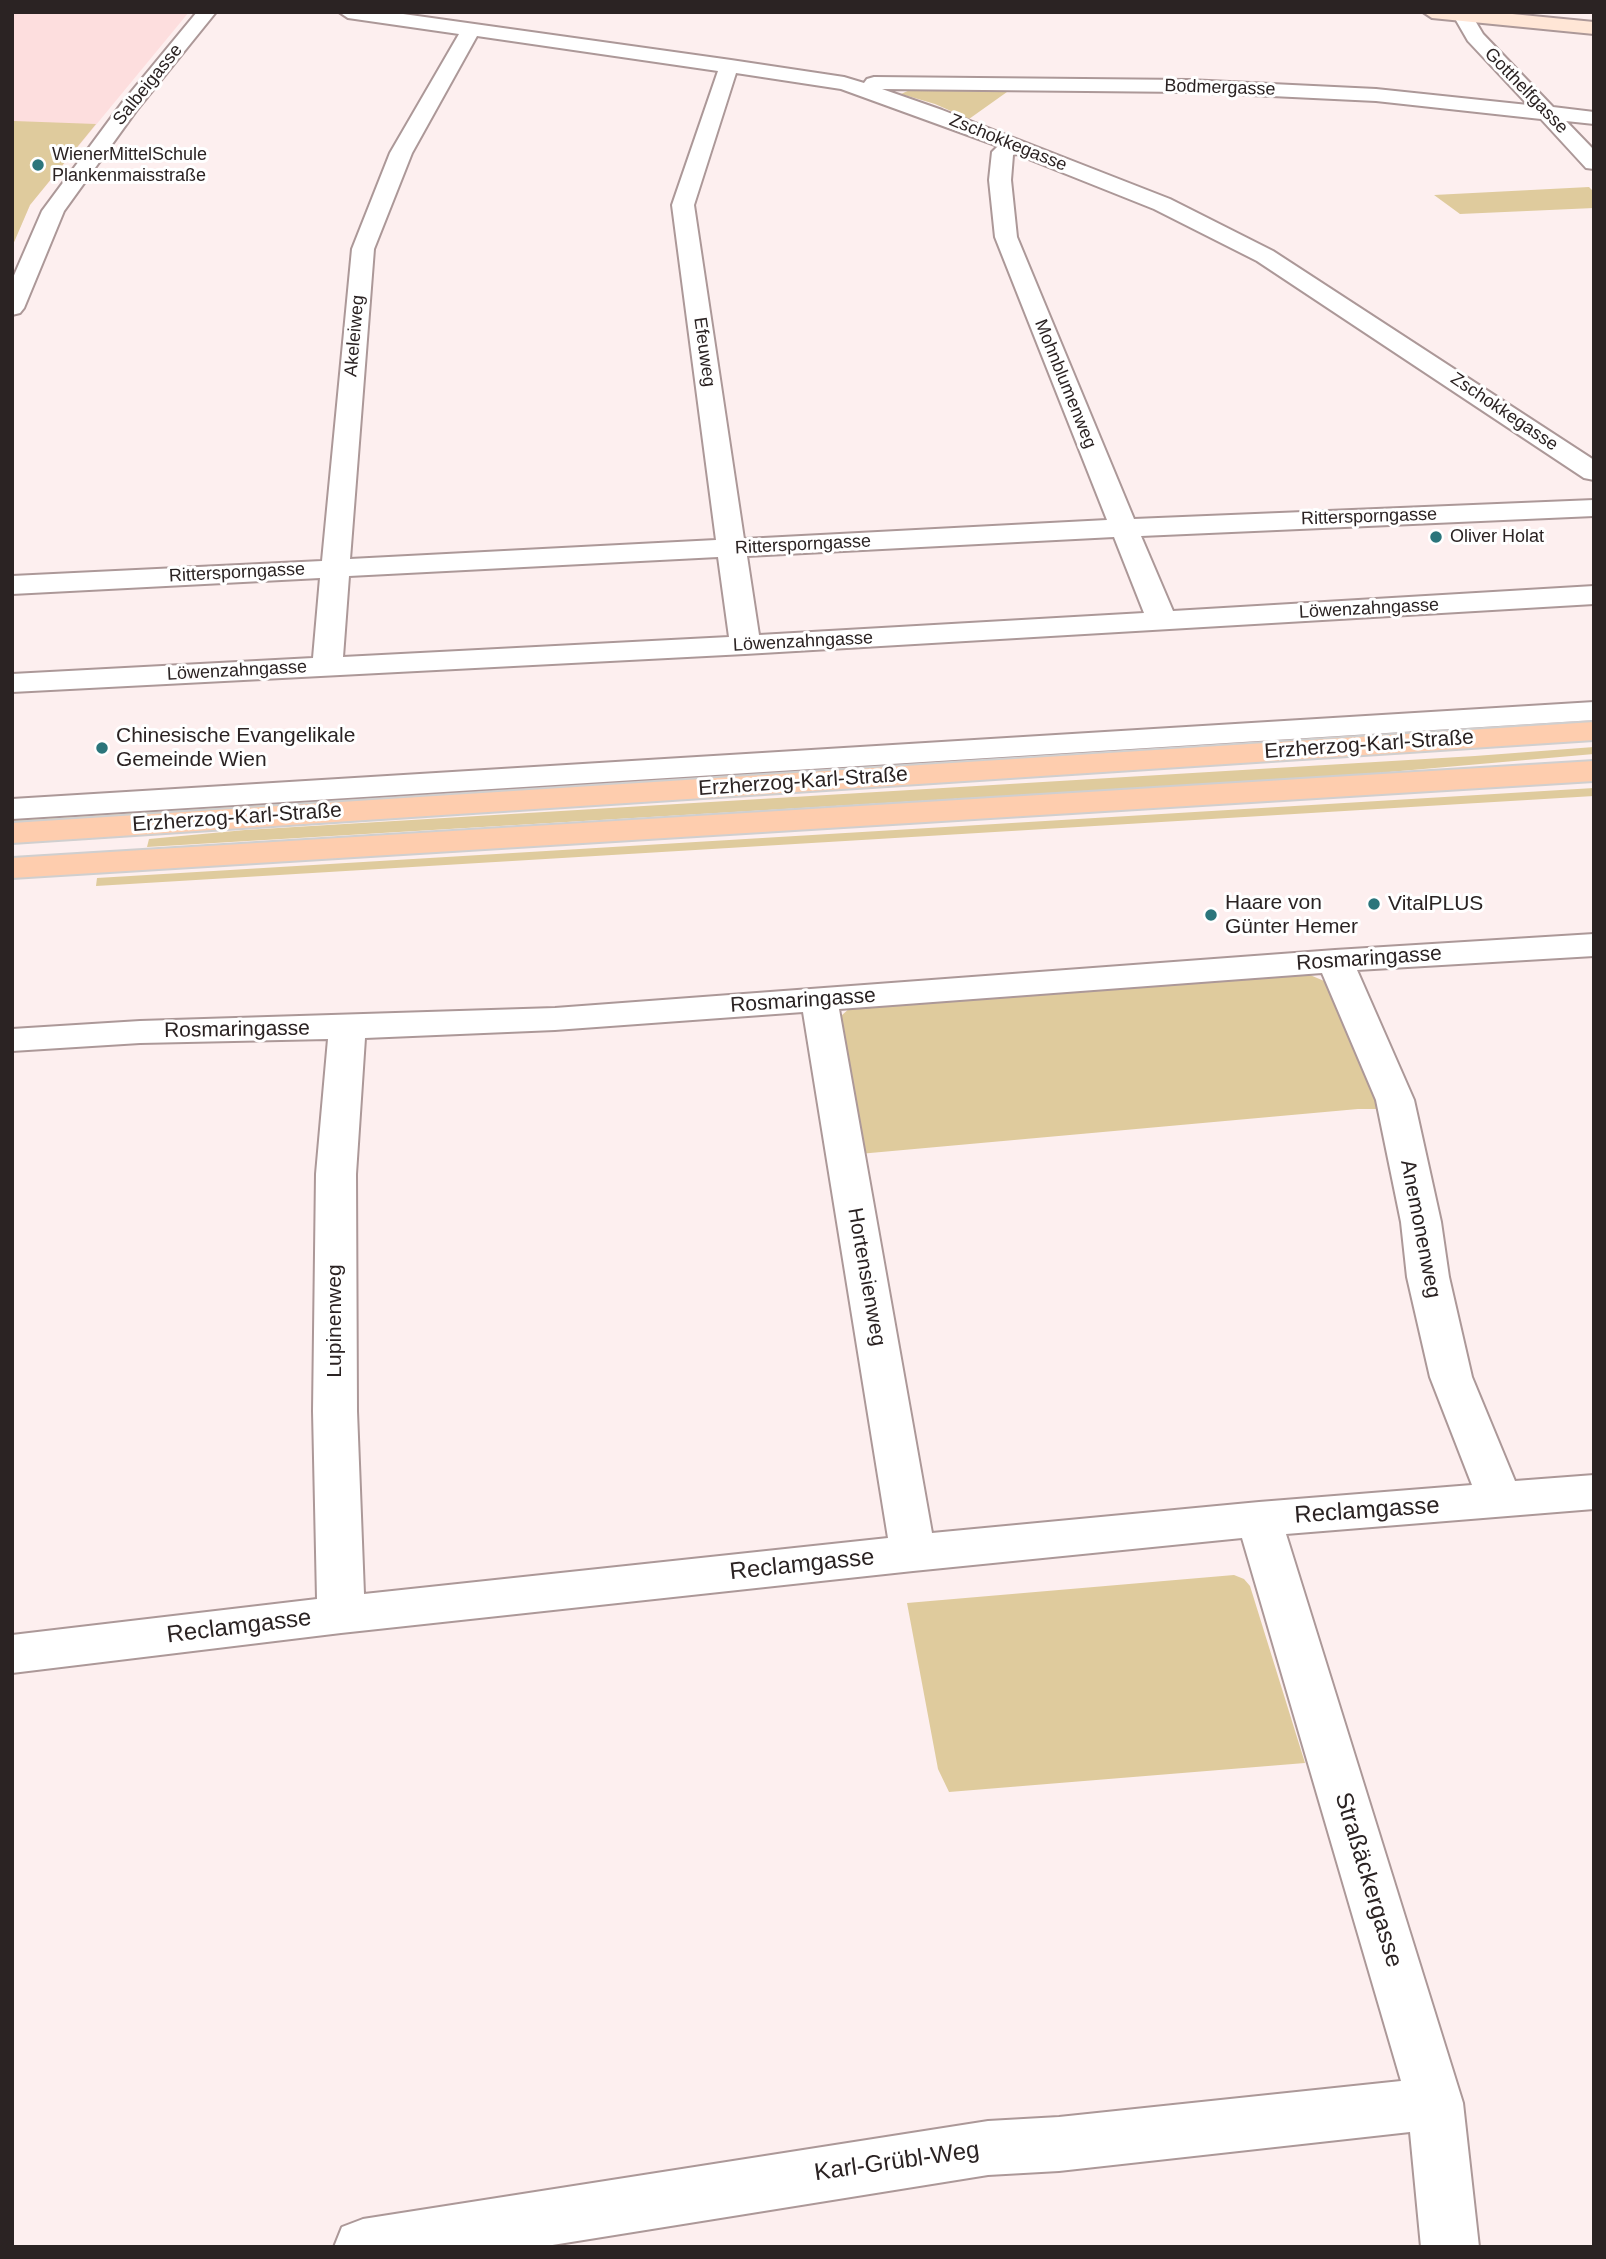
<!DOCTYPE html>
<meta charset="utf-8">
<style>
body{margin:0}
#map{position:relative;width:1606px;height:2259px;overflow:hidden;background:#fdefef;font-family:Helvetica,sans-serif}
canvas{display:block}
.frame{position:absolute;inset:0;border:14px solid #2b2323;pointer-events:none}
</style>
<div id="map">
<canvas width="1606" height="2259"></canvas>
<div class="frame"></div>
</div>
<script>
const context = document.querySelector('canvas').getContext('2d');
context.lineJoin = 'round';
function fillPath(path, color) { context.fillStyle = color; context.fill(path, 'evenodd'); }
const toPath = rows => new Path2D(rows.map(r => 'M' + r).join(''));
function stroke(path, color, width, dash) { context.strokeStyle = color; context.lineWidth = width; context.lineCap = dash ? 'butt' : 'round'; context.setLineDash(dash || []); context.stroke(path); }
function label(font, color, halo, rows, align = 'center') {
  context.font = font + ' Helvetica,sans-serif'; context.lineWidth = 6; context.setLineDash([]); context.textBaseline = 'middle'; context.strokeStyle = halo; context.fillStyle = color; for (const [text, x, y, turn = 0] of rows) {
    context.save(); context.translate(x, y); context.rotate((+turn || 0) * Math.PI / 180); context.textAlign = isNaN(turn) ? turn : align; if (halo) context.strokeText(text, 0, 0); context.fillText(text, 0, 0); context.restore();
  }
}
const built = toPath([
 [12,12,189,12,30,205,12,246]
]);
const green = toPath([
 [1014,87,969,119,935,104,901,94,914,88],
 [14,121,96,124,30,205,12,247],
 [1589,187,1594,192,1594,208,1460,214,1434,195],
 [1594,723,12,823,12,815],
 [1594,747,1594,754,1355,775,147,847,149,839,245,830,1475,756],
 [1594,788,1594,796,96,886,97,878],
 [1310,975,1336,986,1380,1109,1358,1109,859,1154,832,1024,851,1007],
 [1234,1575,1244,1579,1250,1586,1305,1763,949,1792,938,1769,907,1603]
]);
const minor = toPath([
 [197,12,216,12,136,111,64,211,24,308,20,313,12,315,12,280,42,211,122,103,197,12],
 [339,12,389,12,731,60,844,77,864,83,867,79,874,77,1188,80,1376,89,1528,105,1468,41,1453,15,1454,12,1470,12,1483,34,1553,107,1594,112,1594,124,1566,121,1594,150,1594,169,1586,168,1541,119,1376,101,1188,92,882,89,942,110,1170,199,1273,251,1594,460,1594,480,1584,478,1257,261,1154,209,1016,154,1013,155,1011,180,1017,237,1134,519,1594,500,1594,516,1141,536,1173,611,1594,586,1594,604,745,654,12,692,12,674,313,658,320,578,12,594,12,576,322,561,352,249,390,153,459,34,348,18,339,12],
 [477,36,718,71,672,205,716,540,350,559,374,249,412,153,477,36],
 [736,73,841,89,998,146,992,152,989,180,995,237,1107,520,744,539,694,205,736,73],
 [1114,537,1144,613,759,635,747,556,1114,537],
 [718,557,729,637,343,657,349,576,718,557],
 [1594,702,1594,720,12,819,12,799,1594,702],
 [1594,934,1594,956,1357,970,1414,1100,1441,1222,1449,1277,1472,1377,1515,1481,1594,1475,1594,1509,1286,1534,1463,2103,1479,2247,1421,2247,1410,2132,1059,2171,988,2175,540,2247,334,2247,342,2227,363,2219,988,2121,1059,2117,1401,2081,1242,1538,913,1571,341,1633,12,1673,12,1635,317,1599,313,1411,316,1174,328,1039,140,1043,12,1051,12,1029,140,1021,555,1008,1335,950,1594,934],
 [1322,973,1376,1100,1401,1222,1407,1277,1430,1377,1472,1485,1259,1502,932,1533,839,1009,1322,973],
 [803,1012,888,1538,364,1594,357,1411,356,1174,365,1038,555,1030,803,1012]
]);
const secondary = toPath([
 [1423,12,1492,12,1594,22,1594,34,1432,18,1423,12]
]);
const primary = toPath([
 [1594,722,1594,740,12,843,12,823,1594,722],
 [1594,761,1594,781,12,878,12,858,1594,761]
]);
const markers = [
 [38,165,7,"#2b757b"],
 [1436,537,7,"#2b757b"],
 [102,748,7,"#2b757b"],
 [1374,904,7,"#2b757b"],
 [1211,915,7,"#2b757b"]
];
const farStreetnames = [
 ["Salbeigasse",148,85,-51],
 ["Bodmergasse",1220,88,2],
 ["Gotthelfgasse",1526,91,46],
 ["Zschokkegasse",1008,143,22],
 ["Akeleiweg",355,336,-85],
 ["Efeuweg",704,352,82],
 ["Mohnblumenweg",1065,384,68],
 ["Zschokkegasse",1504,412,34],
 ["Rittersporngasse",1369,517,-2],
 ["Rittersporngasse",803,545,-3],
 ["Rittersporngasse",237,573,-3],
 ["Löwenzahngasse",1369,609,-3],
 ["Löwenzahngasse",803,642,-3],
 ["Löwenzahngasse",237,671,-3]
];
const farPoinames = [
 ["WienerMittelSchule",52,155],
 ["Plankenmaisstraße",52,176],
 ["Oliver Holat",1450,537]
];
const poiNames = [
 ["Chinesische Evangelikale",116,736],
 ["Gemeinde Wien",116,760],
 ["Haare von",1225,903],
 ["Günter Hemer",1225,927],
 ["VitalPLUS",1388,904]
];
const streetNames = [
 ["Erzherzog-Karl-Straße",1369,745,-4],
 ["Erzherzog-Karl-Straße",803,782,-4],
 ["Erzherzog-Karl-Straße",237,818,-4],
 ["Rosmaringasse",1369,959,-4],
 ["Rosmaringasse",803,1001,-4],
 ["Rosmaringasse",237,1030,-1],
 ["Anemonenweg",1420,1229,79],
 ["Hortensienweg",866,1277,80],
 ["Lupinenweg",335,1321,-90]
];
const nearStreetnames = [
 ["Reclamgasse",1367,1511,-4],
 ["Reclamgasse",802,1565,-6],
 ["Reclamgasse",239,1627,-7],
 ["Straßäckergasse",1368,1880,73],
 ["Karl-Grübl-Weg",897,2162,-8]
];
fillPath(built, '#fddede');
fillPath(green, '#dfcb9d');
stroke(minor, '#ac9898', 4);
stroke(secondary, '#ac9898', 4);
stroke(primary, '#d0cfcf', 4);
fillPath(minor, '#fff');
fillPath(secondary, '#ffe6d6');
fillPath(primary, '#fecdae');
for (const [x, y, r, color] of markers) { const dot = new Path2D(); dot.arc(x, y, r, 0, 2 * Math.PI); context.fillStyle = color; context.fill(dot); stroke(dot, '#fff', 2.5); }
label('18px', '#2b2323', '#fff', farStreetnames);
label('18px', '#2b2323', '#fff', farPoinames, 'left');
label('21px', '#2b2323', '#fff', poiNames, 'left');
label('21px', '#2b2323', '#fff', streetNames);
label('24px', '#2b2323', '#fff', nearStreetnames);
</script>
